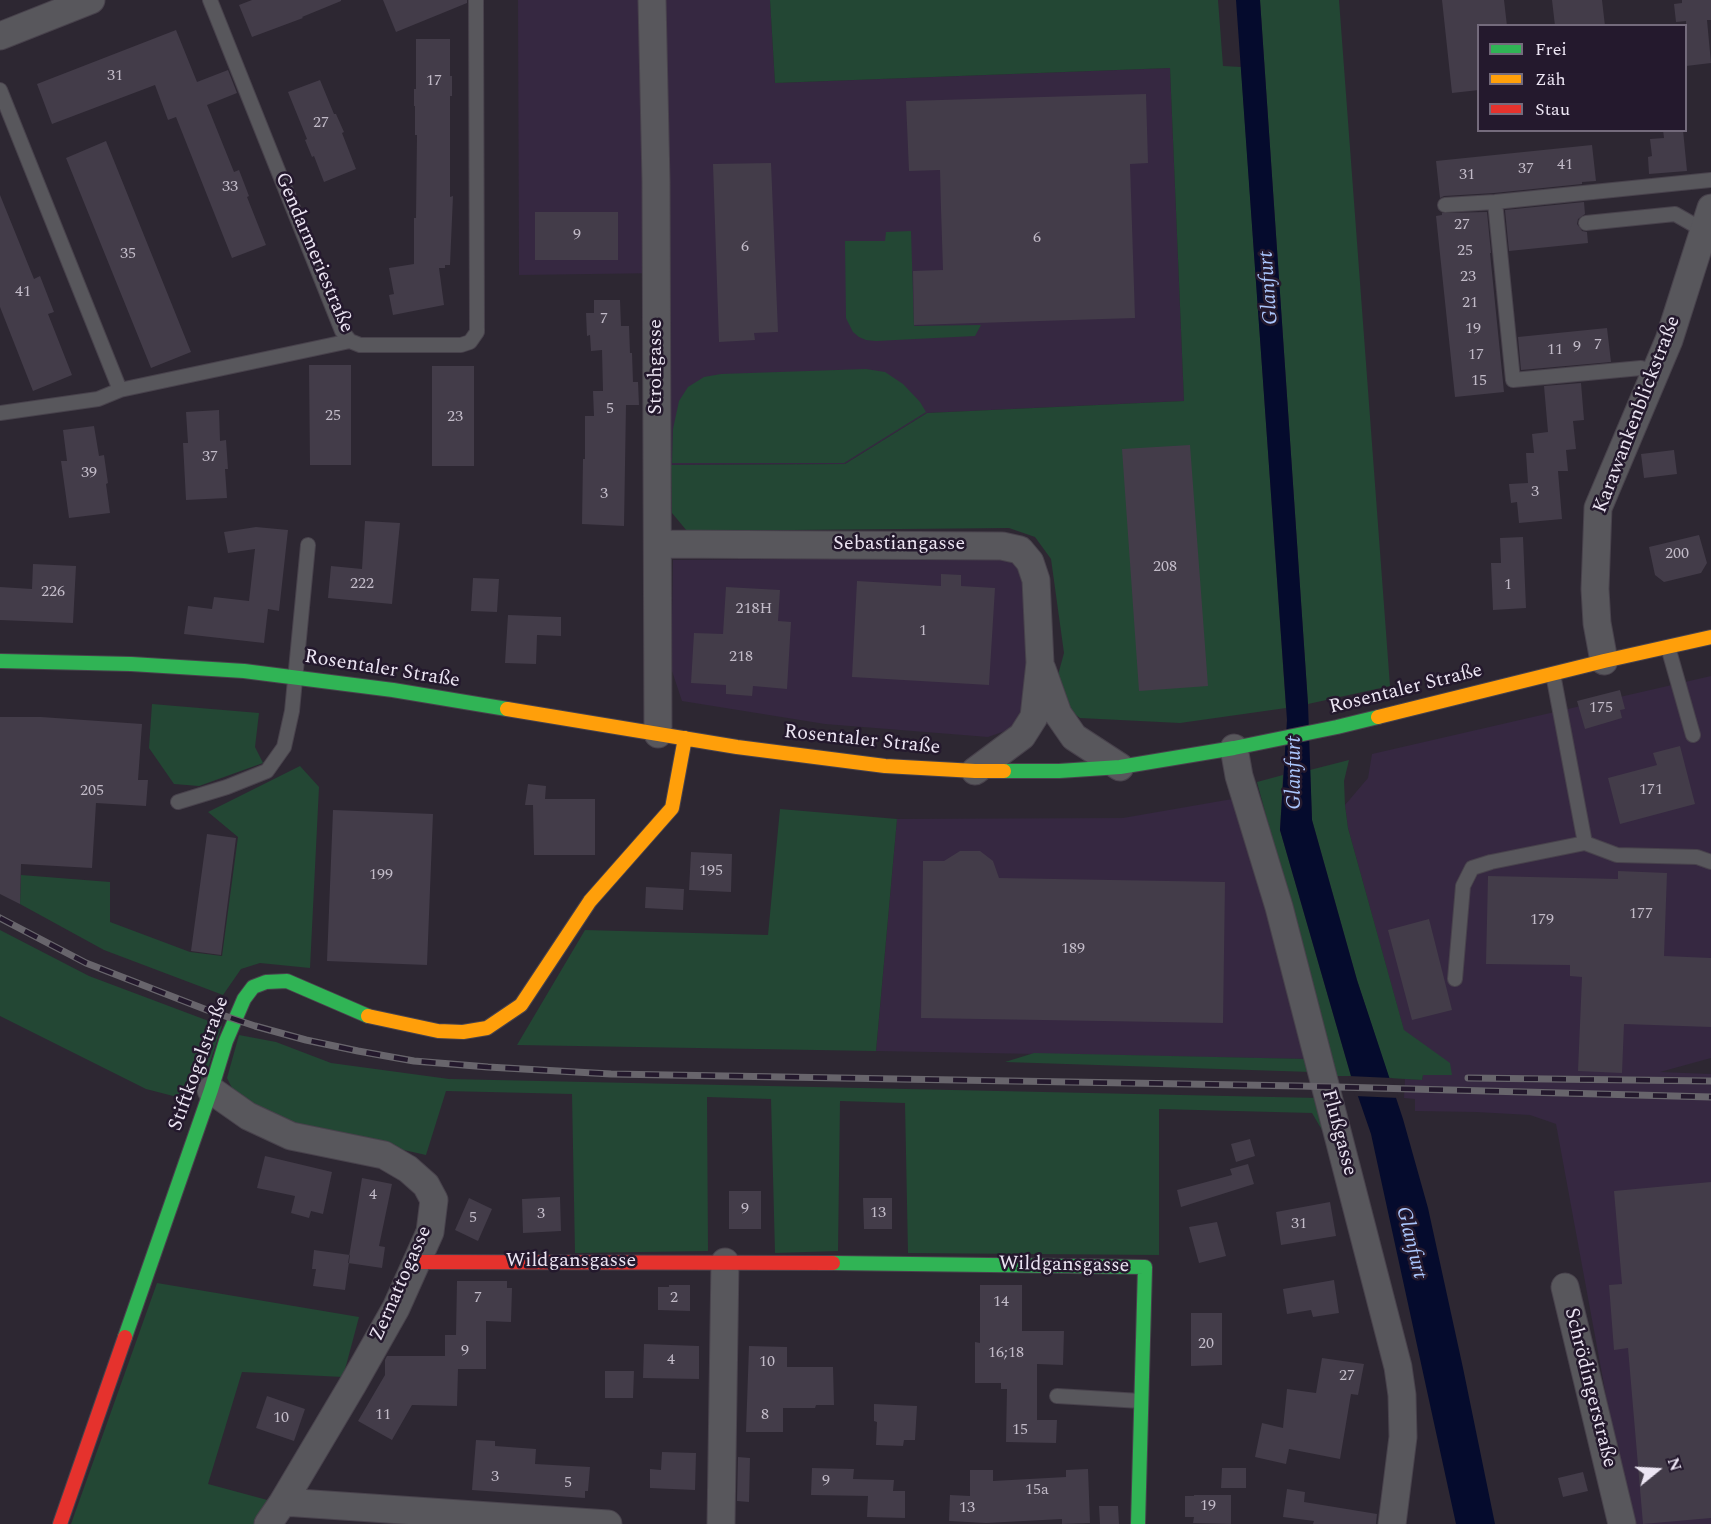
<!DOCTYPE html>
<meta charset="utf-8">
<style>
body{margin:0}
#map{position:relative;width:1711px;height:1524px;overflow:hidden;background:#2d2732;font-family:Spectral,serif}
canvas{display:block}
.legend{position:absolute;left:1477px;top:24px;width:210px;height:108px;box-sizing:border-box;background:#24192d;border:2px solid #746b7c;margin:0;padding:8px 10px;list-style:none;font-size:18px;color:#ece5f3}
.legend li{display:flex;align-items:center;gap:12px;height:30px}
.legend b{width:30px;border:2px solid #746b7c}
.north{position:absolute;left:1627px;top:1440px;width:60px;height:60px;-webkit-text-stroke:4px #24192d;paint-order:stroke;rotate:72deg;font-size:16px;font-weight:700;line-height:24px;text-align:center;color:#ece5f3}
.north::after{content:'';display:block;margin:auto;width:21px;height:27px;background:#ece5f3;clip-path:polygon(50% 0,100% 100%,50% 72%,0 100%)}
</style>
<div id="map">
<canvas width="1711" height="1524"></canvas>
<ul class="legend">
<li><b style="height:8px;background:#30b455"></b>Frei</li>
<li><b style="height:8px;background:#ff9f0a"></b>Zäh</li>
<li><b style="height:8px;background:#e5322d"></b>Stau</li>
</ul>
<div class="north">N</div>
</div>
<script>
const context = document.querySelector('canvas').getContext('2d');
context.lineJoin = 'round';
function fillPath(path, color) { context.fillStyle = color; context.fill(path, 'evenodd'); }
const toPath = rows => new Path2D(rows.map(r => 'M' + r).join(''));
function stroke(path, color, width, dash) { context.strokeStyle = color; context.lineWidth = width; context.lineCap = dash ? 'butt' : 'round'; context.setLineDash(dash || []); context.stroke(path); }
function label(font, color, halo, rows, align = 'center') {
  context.font = font + ' Spectral,serif'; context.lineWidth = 5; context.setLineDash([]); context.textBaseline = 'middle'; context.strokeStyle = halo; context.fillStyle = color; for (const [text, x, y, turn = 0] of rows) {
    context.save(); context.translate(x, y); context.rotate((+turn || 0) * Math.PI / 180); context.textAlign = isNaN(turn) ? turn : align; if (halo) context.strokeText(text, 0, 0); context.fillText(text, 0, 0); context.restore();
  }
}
const built = toPath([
 [518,0,770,0,775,83,1170,68,1184,401,927,413,845,464,671,465,671,308,664,307,664,273,519,275],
 [1006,557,1021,565,1026,581,1031,694,1019,721,1005,731,988,737,825,724,682,701,671,668,673,560],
 [1711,676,1711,1058,1660,1072,1711,1074,1711,1524,1634,1524,1618,1461,1556,1124,1530,1115,1476,1112,1415,1111,1415,1099,1404,1098,1405,1079,1422,1080,1423,1075,1452,1075,1422,1044,1404,1031,1348,828,1345,805,1368,778,1372,754],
 [1238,798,1308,1059,876,1051,897,819,1123,818]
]);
const green = toPath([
 [770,0,1218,0,1223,66,1241,67,1286,708,1180,723,1080,718,1064,706,1058,675,1064,653,1051,559,1035,537,1009,528,687,531,672,513,671,465,845,464,927,413,1184,401,1170,68,775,83],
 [1260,0,1339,0,1390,686,1308,704],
 [911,231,914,326,981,325,975,336,876,341,866,340,859,337,853,332,846,318,845,241,885,241,886,232],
 [866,369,885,372,903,384,920,402,926,412,844,463,672,463,673,429,679,401,688,387,704,377,721,374],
 [152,704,259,713,255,747,263,763,199,786,174,784,149,748],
 [1349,760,1344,781,1345,805,1348,828,1404,1030,1450,1063,1452,1075,1423,1075,1422,1080,1389,1078,1357,980,1312,820,1310,770],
 [300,766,319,787,310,968,260,963,241,969,223,995,104,950,20,904,21,875,110,882,110,922,190,952,222,956,238,837,208,812],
 [1283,775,1280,830,1351,1076,1336,1076,1257,782],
 [780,809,897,819,876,1051,517,1045,585,930,768,935],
 [0,930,89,976,222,1026,201,1090,181,1098,146,1089,0,1016],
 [239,1035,276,1042,331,1063,449,1079,1319,1098,1329,1142,1312,1113,1159,1109,1159,1255,908,1253,905,1103,840,1101,838,1251,775,1253,771,1099,707,1097,708,1251,575,1253,572,1094,446,1091,426,1155,284,1123,235,1094,227,1078],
 [1034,1053,1308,1059,1312,1072,1005,1062],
 [157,1283,359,1317,343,1377,242,1372,208,1484,271,1501,255,1524,71,1524]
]);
const water = toPath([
 [1236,0,1260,0,1308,704,1312,820,1357,980,1403,1119,1428,1208,1463,1368,1495,1524,1456,1524,1371,1134,1351,1076,1280,830,1287,720]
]);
const pier = toPath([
 [1348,1076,1392,1078,1399,1098,1355,1096]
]);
const building = toPath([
 [252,0,341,0,341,1,302,17,303,18,252,37,239,5],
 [383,0,467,0,467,3,396,32],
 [1442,0,1504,0,1507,26,1479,26,1479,90,1452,93],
 [1552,0,1602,0,1605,26,1555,26],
 [1682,0,1711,0,1711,20,1707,20,1711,63,1686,66,1686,21,1676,22,1674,4,1682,3],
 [176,30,197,82,228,70,237,93,207,105,234,172,239,170,249,196,247,197,266,245,232,258,176,117,168,120,155,85,52,124,37,84],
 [416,39,450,39,450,76,452,76,452,96,450,96,450,197,453,196,450,265,445,265,445,268,439,268,444,305,393,315,389,295,394,294,389,268,414,264,414,218,416,218,417,135,415,135,415,106,414,106,414,89,416,89],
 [320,80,334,114,336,114,344,132,342,133,356,169,324,182,314,156,312,157,305,140,307,139,288,92],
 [1146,94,1148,163,1130,164,1135,318,914,325,913,271,943,270,941,209,940,170,909,171,906,101],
 [1663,130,1683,130,1687,171,1649,174,1648,157,1652,156,1650,139,1664,138],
 [106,141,191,352,151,368,66,158],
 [1592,145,1596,181,1582,182,1582,184,1494,193,1444,196,1440,198,1436,161],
 [771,163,778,332,754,333,755,340,719,342,713,164],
 [0,195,34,279,40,276,54,312,48,314,72,375,33,391,0,307],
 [1584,202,1585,214,1578,219,1577,224,1582,231,1587,232,1588,243,1509,251,1505,210],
 [535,212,618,212,618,260,535,260],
 [1487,212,1491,253,1490,253,1504,392,1455,397,1436,216,1442,215,1442,213],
 [594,300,620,300,621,326,629,326,630,353,632,353,633,382,638,382,639,405,626,405,624,526,582,524,583,459,585,459,585,416,594,416,593,391,603,391,602,350,591,351,590,335,587,336,586,313,594,313],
 [1607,328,1611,362,1521,370,1518,337],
 [309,365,351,365,351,465,310,465],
 [432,366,474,366,474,466,432,466],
 [1581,383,1584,420,1573,421,1576,449,1566,450,1568,471,1558,471,1562,519,1519,523,1517,502,1511,503,1509,484,1528,483,1526,453,1534,453,1532,434,1548,432,1544,386],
 [219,410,220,441,226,440,228,469,225,469,227,498,186,500,183,443,188,443,186,412],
 [94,426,99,456,104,455,108,483,106,484,110,513,69,518,61,461,67,461,63,430],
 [1190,445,1208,686,1139,691,1122,449],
 [1674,450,1677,474,1644,478,1641,454],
 [365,521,400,523,392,604,328,598,331,566,362,569],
 [256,527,288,530,279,611,268,609,264,643,184,634,188,606,212,609,214,597,249,601,255,549,228,553,224,532],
 [1699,535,1707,563,1701,573,1664,582,1655,575,1649,547],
 [1523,537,1526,608,1493,610,1491,563,1501,563,1500,538],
 [33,564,76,566,73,623,0,620,0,587,32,589],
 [941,574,961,575,961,586,995,588,989,685,852,677,857,581,941,586],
 [473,578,499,579,497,612,471,611],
 [726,587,780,590,778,621,791,622,787,689,753,686,752,696,726,694,726,685,691,683,694,633,723,634],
 [508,615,561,617,561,636,537,635,536,664,505,663],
 [1620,690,1625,709,1620,710,1622,718,1585,729,1577,701],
 [0,717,41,717,142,724,138,780,148,780,146,806,96,803,92,868,21,864,20,904,0,894],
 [1680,746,1695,804,1620,824,1608,778,1657,765,1653,753],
 [528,784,546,786,545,799,595,799,595,855,534,855,533,805,525,805],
 [333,810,433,814,427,965,327,961],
 [207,834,236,838,221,955,191,951],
 [960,851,980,851,993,861,999,878,1225,882,1223,1023,921,1018,923,861,944,861],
 [691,852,732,854,731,892,689,890],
 [1618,871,1667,873,1664,956,1711,958,1711,1027,1624,1024,1622,1073,1578,1071,1582,977,1570,976,1570,965,1486,964,1488,876,1618,879],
 [646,887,684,889,683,910,645,908],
 [1429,919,1452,1010,1412,1020,1388,930],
 [1250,1139,1255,1156,1236,1162,1231,1144],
 [265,1156,332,1172,323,1214,311,1211,309,1218,291,1213,295,1196,257,1188],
 [1248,1164,1254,1184,1181,1207,1177,1190,1232,1175,1230,1169],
 [362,1178,392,1184,379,1246,385,1247,382,1268,348,1263],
 [1711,1182,1711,1518,1643,1524,1628,1348,1614,1350,1609,1285,1622,1284,1614,1191],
 [729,1191,761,1191,761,1229,729,1229],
 [560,1197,561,1231,523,1233,522,1199],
 [469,1198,492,1209,478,1241,455,1230],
 [863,1198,892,1198,892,1229,864,1229],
 [1330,1202,1336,1236,1281,1245,1276,1212],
 [1217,1222,1226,1256,1199,1263,1189,1227],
 [314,1250,350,1255,345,1290,313,1286,316,1269,312,1269],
 [1334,1280,1339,1313,1313,1317,1311,1310,1287,1314,1283,1289],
 [457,1281,507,1281,507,1288,512,1288,511,1322,486,1321,486,1369,458,1369,457,1406,412,1405,392,1440,358,1421,385,1375,385,1360,387,1356,445,1356,445,1335,456,1335],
 [669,1285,690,1285,690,1311,658,1310,658,1287,669,1287],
 [980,1285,1022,1285,1022,1331,1064,1331,1063,1365,1037,1364,1037,1420,1057,1420,1056,1443,1006,1442,1007,1389,1001,1389,1001,1383,975,1383,975,1342,980,1343],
 [1191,1313,1222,1313,1222,1365,1191,1366],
 [644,1344,699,1346,699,1379,643,1378],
 [749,1346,787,1347,787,1367,833,1367,834,1405,816,1405,815,1408,783,1408,783,1432,746,1432],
 [1322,1358,1364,1364,1358,1395,1351,1394,1340,1459,1289,1449,1286,1464,1255,1457,1262,1423,1283,1428,1287,1389,1316,1393],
 [605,1371,634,1371,633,1398,605,1398],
 [267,1396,305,1409,294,1441,256,1428],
 [874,1404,917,1406,915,1440,904,1440,903,1446,876,1445,877,1422,874,1421],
 [476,1440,495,1441,495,1446,536,1449,535,1464,590,1467,588,1491,585,1491,585,1498,472,1490],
 [662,1452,696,1453,695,1490,650,1488,650,1469,661,1470],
 [738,1457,750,1458,749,1502,737,1501],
 [812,1468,854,1469,853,1479,894,1480,893,1491,905,1491,905,1518,867,1517,868,1496,811,1495],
 [1222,1468,1246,1468,1246,1488,1221,1488],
 [1088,1469,1090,1523,1062,1524,1062,1519,986,1523,949,1521,950,1495,970,1496,970,1470,993,1470,993,1481,1066,1477,1066,1470],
 [1583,1472,1588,1491,1563,1497,1558,1478],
 [1287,1489,1305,1492,1304,1502,1377,1514,1376,1524,1313,1524,1314,1521,1283,1517],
 [1194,1495,1231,1495,1231,1524,1193,1523,1194,1517,1185,1517,1185,1496,1194,1496],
 [1099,1506,1118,1506,1119,1524,1100,1524]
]);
const lane = toPath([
 [210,0,342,331,350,341,360,345,461,345,470,342,477,332,476,0],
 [0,90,120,390],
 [1495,202,1513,380,1641,368,1656,372],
 [1445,205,1495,202,1711,180],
 [1586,223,1675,214,1703,230],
 [0,413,98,399,120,390,350,341],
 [1668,647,1693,735],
 [1553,674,1585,843,1617,855,1697,857,1711,862],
 [178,802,227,787,267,771,284,747,292,711,308,545],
 [1455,979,1463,886,1472,868,1491,862,1585,843],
 [1057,1396,1141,1401]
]);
const street = toPath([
 [652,0,656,181,658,734],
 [0,36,91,0],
 [658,544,1002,546,1020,550,1030,562,1036,580,1040,663,1034,717,1022,736,975,771],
 [1604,661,1597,623,1595,589,1598,508,1669,340,1711,208],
 [1042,669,1058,714,1074,737,1120,767],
 [1234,748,1239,776,1279,907,1398,1367,1402,1395,1403,1437,1392,1524],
 [211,1090,248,1116,291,1136,384,1155,408,1169,426,1185,434,1200,430,1232,396,1308,353,1384,283,1502,268,1524],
 [1565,1287,1622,1524],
 [283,1502,608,1524],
 [721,1524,725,1262]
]);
const fast = toPath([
 [0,661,131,664,244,671,393,690,507,709],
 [1004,771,1059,771,1120,767,1234,748,1337,727,1378,717],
 [833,1263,1145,1267,1138,1524],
 [125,1337,211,1090,226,1041,244,999,253,987,266,982,287,981,368,1016]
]);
const slow = toPath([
 [507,709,737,747,885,766,975,771,1004,771],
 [1378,717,1604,661,1711,637],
 [368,1016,438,1031,463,1032,487,1028,521,1005,590,901,672,808,685,738]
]);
const jam = toPath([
 [417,1262,833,1263],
 [60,1524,125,1337]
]);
const rail = toPath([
 [0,918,86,963,207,1010,255,1026,306,1040,358,1051,414,1061,488,1067,611,1074,1300,1086,1711,1097],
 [1468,1078,1711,1081]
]);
const numberNames = [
 ["31",115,77],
 ["17",434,82],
 ["27",321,124],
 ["41",1565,166],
 ["37",1526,170],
 ["31",1467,176],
 ["33",230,188],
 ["27",1462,226],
 ["9",577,236],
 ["6",1037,239],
 ["6",745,248],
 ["25",1465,252],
 ["35",128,255],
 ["23",1468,278],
 ["41",23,293],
 ["21",1470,304],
 ["7",604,320],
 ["19",1473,330],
 ["7",1598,346],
 ["9",1577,348],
 ["11",1555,351],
 ["17",1476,356],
 ["15",1479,382],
 ["5",610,410],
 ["25",333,417],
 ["23",455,418],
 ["37",210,458],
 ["39",89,474],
 ["3",1535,493],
 ["3",604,495],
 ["200",1677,555],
 ["208",1165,568],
 ["222",362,585],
 ["1",1508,586],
 ["226",53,593],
 ["218H",754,610],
 ["1",923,632],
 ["218",741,658],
 ["175",1601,709],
 ["171",1651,791],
 ["205",92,792],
 ["195",711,872],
 ["199",381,876],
 ["177",1641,915],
 ["179",1542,921],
 ["189",1073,950],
 ["4",373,1196],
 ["9",745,1210],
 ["13",878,1214],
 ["3",541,1215],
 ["5",473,1219],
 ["31",1299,1225],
 ["7",478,1299],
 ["2",674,1299],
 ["14",1001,1303],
 ["20",1206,1345],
 ["9",465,1352],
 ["16;18",1006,1354],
 ["4",671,1361],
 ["10",767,1363],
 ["27",1347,1377],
 ["11",383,1416],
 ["8",765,1416],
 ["10",281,1419],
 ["15",1020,1431],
 ["3",495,1478],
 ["9",826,1482],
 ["5",568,1484],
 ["15a",1037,1491],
 ["19",1208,1507],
 ["13",967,1509]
];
const streetNames = [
 ["Gendarmeriestraße",313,253,67],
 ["Strohgasse",657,367,-90],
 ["Karawankenblickstraße",1638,415,-69],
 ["Sebastiangasse",899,545],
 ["Rosentaler Straße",382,670,9],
 ["Rosentaler Straße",1406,690,-14],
 ["Rosentaler Straße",862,741,6],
 ["Stiftkogelstraße",200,1064,-70],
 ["Flußgasse",1338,1133,75],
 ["Wildgansgasse",571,1262],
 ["Wildgansgasse",1064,1266,1],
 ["Zernattogasse",402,1284,-66],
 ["Schrödingerstraße",1589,1388,76]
];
const waterNames = [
 ["Glanfurt",1270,288,-94],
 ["Glanfurt",1296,773,-90],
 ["Glanfurt",1410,1243,76]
];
fillPath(built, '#362841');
fillPath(green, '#234734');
fillPath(water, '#050b2d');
fillPath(pier, '#2d2732');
fillPath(building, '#433c49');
stroke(lane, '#48424c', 16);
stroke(street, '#48424c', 29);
stroke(fast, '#48424c', 16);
stroke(slow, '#48424c', 16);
stroke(jam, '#48424c', 16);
stroke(lane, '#58575c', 14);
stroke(street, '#58575c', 27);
stroke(fast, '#30b455', 14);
stroke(slow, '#ff9f0a', 14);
stroke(jam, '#e5322d', 14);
stroke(rail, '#68656c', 7);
stroke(rail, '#24192d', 4.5, [14]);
label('16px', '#c2bbc8', null, numberNames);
label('20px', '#ece5f3', '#24192d', streetNames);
label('italic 21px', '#abc6fd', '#24192d', waterNames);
</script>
